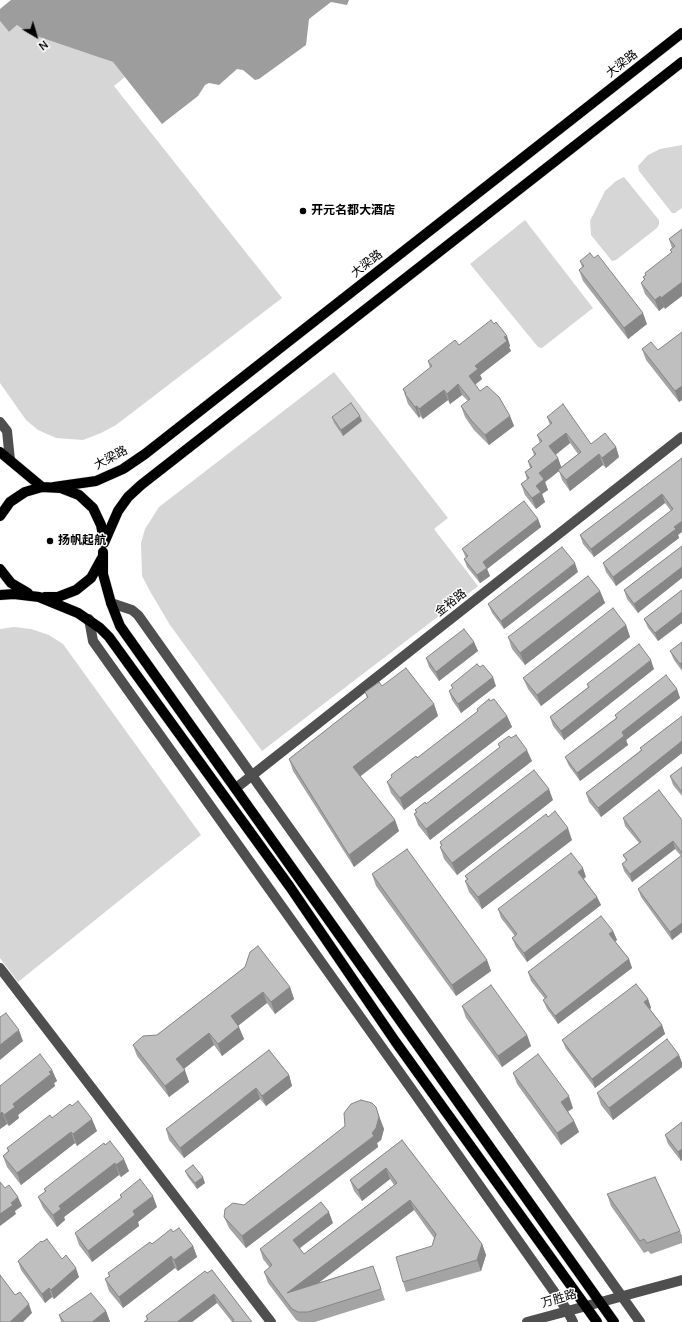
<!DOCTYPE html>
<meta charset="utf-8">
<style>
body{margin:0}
#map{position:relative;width:682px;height:1322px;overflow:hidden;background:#fff;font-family:Manrope,sans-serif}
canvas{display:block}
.north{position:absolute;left:16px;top:16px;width:40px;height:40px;-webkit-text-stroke:3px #fff;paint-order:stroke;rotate:142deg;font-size:11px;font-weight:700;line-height:16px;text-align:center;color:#000}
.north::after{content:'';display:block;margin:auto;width:14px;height:18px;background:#000;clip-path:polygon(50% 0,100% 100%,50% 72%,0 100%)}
</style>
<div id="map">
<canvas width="682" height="1322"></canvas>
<div class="north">N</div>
</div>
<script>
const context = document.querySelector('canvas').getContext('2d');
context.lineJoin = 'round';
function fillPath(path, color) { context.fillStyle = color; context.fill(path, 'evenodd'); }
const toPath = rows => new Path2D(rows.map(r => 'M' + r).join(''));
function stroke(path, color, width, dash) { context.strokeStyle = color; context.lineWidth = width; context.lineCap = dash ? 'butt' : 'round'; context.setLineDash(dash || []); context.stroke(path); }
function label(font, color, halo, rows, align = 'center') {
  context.font = font + ' Manrope,"Noto Sans SC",sans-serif'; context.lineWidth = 3; context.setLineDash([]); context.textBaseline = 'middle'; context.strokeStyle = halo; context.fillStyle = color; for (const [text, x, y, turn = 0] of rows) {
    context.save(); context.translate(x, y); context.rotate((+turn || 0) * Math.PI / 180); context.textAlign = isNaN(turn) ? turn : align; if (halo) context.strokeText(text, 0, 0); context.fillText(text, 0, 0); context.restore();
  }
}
const green = toPath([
 [0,21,9,32,17,25,22,29,113,62,125,77,114,86,282,298,116,425,101,433,83,440,56,438,38,430,26,420,0,383],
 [682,145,682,208,675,213,672,213,639,171,638,166,648,155,660,149],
 [624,177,659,220,659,224,657,228,616,260,612,261,591,235,590,221,605,191,616,181],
 [525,220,593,308,542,348,538,347,470,264],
 [334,372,448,518,434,529,478,586,262,751,170,625,151,593,142,576,141,543,145,529,159,507],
 [14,627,31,629,49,635,63,644,201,835,18,982,0,958,0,629]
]);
const water = toPath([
 [11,0,349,0,347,5,331,2,309,19,306,45,259,79,255,80,243,70,237,69,219,85,209,83,205,85,198,96,162,124,113,62,28,33,17,25,9,32,0,21,0,9]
]);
const minor = toPath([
 [0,422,7,431,10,460],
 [111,603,132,610,138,615,640,1322],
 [89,619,93,641,415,1094,567,1310,573,1322],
 [236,788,682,437],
 [0,968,271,1322],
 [527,1322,682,1280]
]);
const major = toPath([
 [0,452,42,487],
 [54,487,96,481,123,469,145,454,682,33],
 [0,516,10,502,25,492,42,487,61,488,79,495,93,508,101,525,104,541],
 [104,543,118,511,128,497,141,485,682,62],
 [103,552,103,574,111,603,120,626,614,1322],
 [0,569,11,583,28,593],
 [0,595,14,594,39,597,78,613,100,628,109,637,290,887,395,1041,597,1322],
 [45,597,58,597,76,590,91,578,102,558]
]);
const wall = toPath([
 [682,229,665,309,664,307,659,311,645,294,641,283,644,280,643,277,646,275,645,273,672,253,670,250,672,248,669,239],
 [580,261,647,324,628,339,583,281,579,270,582,267],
 [494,324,507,336,510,346,509,347,511,351,480,375,482,379,475,385,480,391,510,416,514,426,489,445,474,430,465,417,461,406,468,401,462,395,450,404,448,400,423,419,420,416,419,418,408,404,403,389,430,368,428,361,459,345],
 [682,332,682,400,679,402,646,360,642,349,658,350],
 [332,417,362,421,343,436,334,423],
 [547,417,591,444,616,447,619,457,606,468,603,465,570,491,562,480,559,471,545,482,548,490,542,494,545,502,536,509,525,495,521,484,527,480,525,472,530,468,528,461,534,455,532,449,540,443,537,435,550,425],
 [570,443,578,454,561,467,558,458,555,455],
 [682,458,678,535,679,538,616,586,606,572,603,563,671,511,665,503,594,557,583,544,580,535],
 [538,519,541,527,487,569,490,576,480,583,467,567,464,559,466,558,462,549],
 [682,546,638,613,627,599,624,590],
 [578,572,504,629,492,613,488,604],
 [682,590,682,623,658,641,648,628,644,619],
 [600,591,605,603,525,665,512,649,508,637],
 [626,625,630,637,541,706,528,689,523,678],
 [474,642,478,651,439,681,429,667,426,658],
 [682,642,682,671,674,660,670,651],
 [654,669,564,740,553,726,550,717,588,687,587,684],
 [451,685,496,686,461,713,452,700,449,691,453,688],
 [382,686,434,704,438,716,360,776,395,820,399,831,354,867,293,771,289,759,367,698,365,692],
 [677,689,680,698,626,740,628,745,580,781,569,766,565,757,616,718,615,715],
 [490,701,507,716,512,727,404,810,391,793,387,782,392,778,391,775,417,758,478,711,477,709],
 [682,716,682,753,601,817,589,802,586,793,641,750,640,748],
 [498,744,532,761,430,840,418,825,414,814,416,812,415,810,426,804,500,748],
 [682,767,682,796,673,785,670,776],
 [553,800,457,875,444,859,440,847,441,846,440,842],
 [548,817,572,840,482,909,469,892,465,881,467,880,465,876],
 [623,818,682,820,682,932,672,940,641,897,638,889,681,856,675,849,632,882,624,871,622,864,626,861,623,855,639,843,625,826],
 [372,874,487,960,491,971,456,996,376,886],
 [586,877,584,879,597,897,601,905,527,962,516,947,512,938,515,936,501,918,498,909],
 [613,931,617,940,615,941,629,959,632,968,558,1024,547,1009,543,1000,545,999,531,981,528,972],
 [245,967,290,987,294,999,275,1014,267,1003,238,1026,244,1039,222,1056,214,1045,184,1069,189,1082,169,1097,137,1056,133,1045,157,1035],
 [648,999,651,1008,650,1009,662,1025,665,1034,595,1088,566,1049,562,1040],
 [462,1006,527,1035,531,1046,502,1067,466,1018],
 [269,1050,289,1075,292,1086,266,1106,260,1099,184,1158,169,1140,166,1129],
 [679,1055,682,1063,682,1067,613,1120,601,1105,597,1093],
 [52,1070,57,1081,54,1083,55,1086,18,1115,19,1118,9,1126,7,1124,0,1129,0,1086],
 [513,1073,573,1108,568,1112,574,1121,579,1132,561,1145,517,1084],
 [72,1106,97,1131,77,1146,75,1143,21,1185,7,1167,3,1156,8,1151,7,1148,52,1118],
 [376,1107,384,1129,381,1140,377,1143,378,1147,246,1248,229,1228,224,1217,244,1205],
 [682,1122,682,1160,681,1161,668,1144,665,1135],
 [402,1140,482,1244,486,1255,481,1271,406,1292,403,1282,432,1246,434,1238,414,1210,318,1283,373,1266,385,1300,315,1322,300,1322,296,1320,268,1283,264,1272,270,1268,263,1259,260,1249,333,1223,300,1248,304,1254,394,1185,390,1179,362,1201,354,1191,350,1180],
 [105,1145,129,1171,121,1177,119,1175,64,1217,65,1220,57,1227,43,1208,38,1197,45,1192,44,1189],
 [185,1171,205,1183,197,1189,188,1177],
 [607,1194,680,1231,682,1236,682,1243,651,1254,648,1251,644,1253,611,1206],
 [120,1195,157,1207,138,1222,139,1226,92,1262,79,1245,75,1233,121,1198],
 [173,1232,193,1246,197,1257,178,1271,175,1268,123,1308,109,1291,105,1279,109,1276,108,1273,152,1244],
 [62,1259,79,1277,54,1299,52,1297,45,1303,21,1270,18,1261],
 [197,1277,252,1322,232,1322,217,1303,192,1322,144,1322,147,1320,146,1316],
 [106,1311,110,1322,61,1322,59,1315]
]);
const shadedWall = toPath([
 [682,282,682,296,665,309,661,298],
 [660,296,664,307,659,311,655,300],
 [643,313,647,324,628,339,624,328],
 [507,336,510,346,509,347,511,351,480,375,482,379,472,387,469,376,475,366],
 [458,384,462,395,450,404,447,394],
 [682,386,682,400,679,402,675,391],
 [444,390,448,400,423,419,419,409],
 [417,406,420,416,419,418,415,407],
 [360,416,362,421,343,436,341,430],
 [510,416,514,426,489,445,485,435],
 [566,433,570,443,553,457,549,446],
 [616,447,619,457,606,468,602,458],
 [599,454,603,465,570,491,566,480],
 [558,458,562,469,558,470,559,471,545,482,548,490,542,494,545,502,536,509,532,498,539,473],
 [662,494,665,503,594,557,591,549],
 [538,519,541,527,487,569,490,576,480,583,477,575,483,562],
 [682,521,682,532,678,535,679,538,616,586,613,577],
 [575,563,578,572,504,629,501,621],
 [682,567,682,578,638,613,634,604],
 [600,591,605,603,525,665,520,653],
 [682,612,682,623,658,641,655,633],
 [626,625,630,637,541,706,537,695],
 [474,642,478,651,439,681,436,672],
 [651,660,654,669,564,740,561,731],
 [682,662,682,669,680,664],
 [493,677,496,686,461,713,458,704],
 [677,689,680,698,626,740,628,745,580,781,577,773,622,732],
 [434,704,438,716,357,779,353,767],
 [507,716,512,727,404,810,400,798],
 [682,741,682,753,601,817,598,808],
 [527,750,532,761,430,840,426,829],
 [549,789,553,800,457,875,452,863],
 [395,820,399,831,354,867,349,855],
 [568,828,572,840,482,909,478,897],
 [673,841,675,849,632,882,630,874],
 [583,868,586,877,581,880,578,872],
 [597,897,601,905,527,962,524,953],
 [682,923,682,932,672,940,670,932],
 [613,931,617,940,613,943,609,934],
 [629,959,632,968,558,1024,555,1016],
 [487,960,491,971,456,996,452,985],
 [290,987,294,999,275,1014,271,1002],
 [263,992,267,1003,235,1028,231,1016],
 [648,999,651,1008,648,1010,644,1002],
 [662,1025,665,1034,595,1088,592,1079],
 [239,1027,244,1039,222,1056,218,1044],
 [19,1030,23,1041,0,1060,0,1045],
 [209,1033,214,1045,181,1071,176,1059],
 [527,1035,531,1046,502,1067,498,1056],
 [679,1055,682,1063,682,1067,613,1120,609,1108],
 [52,1070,57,1081,54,1083,55,1086,18,1115,19,1118,9,1126,4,1115,13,1104],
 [185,1070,189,1082,169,1097,165,1086],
 [289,1075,292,1086,266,1106,262,1096],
 [256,1088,260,1099,184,1158,180,1148],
 [569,1096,573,1108,565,1113,561,1102],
 [2,1112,7,1124,0,1129,0,1114],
 [379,1117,384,1129,381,1140,377,1143,378,1147,246,1248,242,1236,372,1133],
 [92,1119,97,1131,77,1146,73,1134],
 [574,1121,579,1132,561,1145,557,1133],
 [71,1132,75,1143,21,1185,17,1173],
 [682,1149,682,1160,681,1161,678,1152],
 [124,1159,129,1171,121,1177,116,1165],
 [115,1163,119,1175,64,1217,65,1220,57,1227,53,1215,59,1206],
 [386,1168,390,1179,362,1201,358,1190],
 [203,1177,205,1183,197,1189,195,1183],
 [153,1196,157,1207,138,1222,139,1226,92,1262,88,1251,133,1211],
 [18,1197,22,1206,15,1211,16,1214,0,1226,0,1214,11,1203],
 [410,1200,414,1210,291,1304,287,1293],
 [329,1212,333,1223,297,1250,293,1240],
 [482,1244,486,1255,481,1271,477,1260],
 [193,1246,197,1257,178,1271,174,1260],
 [171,1256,175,1268,123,1308,119,1297],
 [76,1268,79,1277,54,1299,51,1290],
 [49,1288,52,1297,45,1303,42,1294],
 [214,1294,217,1303,192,1322,177,1322],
 [29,1304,32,1313,23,1322,10,1322],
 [106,1311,110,1322,92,1322]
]);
const building = toPath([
 [682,229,682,282,661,298,660,296,655,300,641,283,645,279,643,277,646,275,645,273,672,252,670,250,675,246,669,239,682,229],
 [590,253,594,258,598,255,643,313,624,328,579,270,584,266,580,261,590,253],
 [491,320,494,324,496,322,507,336,504,337,507,341,475,366,478,369,469,376,480,391,487,386,499,397,510,416,485,435,471,420,461,406,470,399,458,384,447,394,444,390,419,409,417,406,415,407,405,394,406,393,403,389,432,366,428,361,455,340,459,345,491,320],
 [682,332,682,386,675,391,642,349,651,342,658,350,682,332],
 [351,403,360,416,341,430,332,417,351,403],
 [563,404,591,444,605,433,616,447,602,458,599,454,566,480,558,470,581,452,566,433,549,446,558,458,539,473,544,479,536,486,541,492,532,498,521,484,529,478,525,472,532,467,528,461,536,454,532,449,542,441,537,435,552,423,547,417,563,404],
 [682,458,682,521,674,527,676,529,613,577,603,563,673,509,662,494,591,549,580,535,682,458],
 [524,501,538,519,483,562,487,568,477,575,464,559,468,556,462,549,524,501],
 [682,546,682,567,634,604,624,590,682,546],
 [562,547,575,563,501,621,488,604,562,547],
 [588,576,600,591,520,653,508,637,588,576],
 [682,590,682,612,655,633,644,619,682,590],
 [613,608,626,625,537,695,523,678,613,608],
 [464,629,474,642,436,672,426,658,464,629],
 [682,642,682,662,680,664,670,651,682,642],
 [639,644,651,660,561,731,550,717,589,687,587,684,639,644],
 [477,664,480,667,483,665,493,677,458,704,449,691,453,688,451,685,477,664],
 [406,668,434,704,353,767,395,820,349,855,289,759,368,697,365,692,379,682,382,686,406,668],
 [666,675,677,689,622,732,624,736,577,773,565,757,617,718,615,715,666,675],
 [489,699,490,701,494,699,507,716,400,798,387,782,392,777,391,775,416,756,417,758,478,711,477,709,489,699],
 [682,716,682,741,598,808,586,793,642,750,640,748,682,716],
 [516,735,527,750,426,829,414,814,417,812,415,810,425,802,426,804,500,747,498,744,509,736,511,738,516,735],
 [682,767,682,792,670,776,682,767],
 [534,770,549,789,452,863,440,847,442,845,440,842,534,770],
 [659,790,682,820,682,853,673,841,630,874,622,864,627,860,623,855,641,842,623,818,659,790],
 [555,811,568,828,478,897,465,881,468,879,465,876,546,814,548,817,555,811],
 [407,849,487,960,452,985,372,874,407,849],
 [571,853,583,868,578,872,597,897,524,953,512,938,517,934,498,909,571,853],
 [682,855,682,923,670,932,638,889,682,855],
 [601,916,613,931,609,934,629,959,555,1016,543,1000,547,997,528,972,601,916],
 [258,946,290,987,271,1002,263,992,231,1016,239,1027,218,1044,209,1033,176,1059,185,1070,165,1086,133,1045,143,1036,157,1035,245,967,250,952,258,946],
 [636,984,648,999,644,1002,662,1025,592,1079,562,1040,636,984],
 [491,985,527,1035,498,1056,462,1006,491,985],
 [6,1013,19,1030,0,1045,0,1017,6,1013],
 [667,1039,679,1055,609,1108,597,1093,667,1039],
 [269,1050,289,1075,262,1096,256,1088,180,1148,166,1129,269,1050],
 [40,1054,52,1070,49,1072,51,1074,13,1104,15,1107,4,1115,2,1112,0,1114,0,1086,40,1054],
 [538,1054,569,1096,561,1102,574,1121,557,1133,513,1073,538,1054],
 [361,1100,372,1103,376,1107,379,1117,376,1128,372,1133,374,1136,242,1236,224,1217,225,1209,233,1203,244,1205,345,1126,344,1113,351,1104,361,1100],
 [78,1101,92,1119,73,1134,71,1132,17,1173,3,1156,9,1151,7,1148,50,1115,52,1118,70,1104,72,1106,78,1101],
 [682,1122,682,1149,678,1152,665,1135,682,1122],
 [402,1140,482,1244,477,1260,403,1282,396,1257,432,1246,436,1234,410,1200,287,1293,373,1266,381,1289,308,1312,298,1312,292,1309,264,1272,272,1265,260,1249,321,1202,329,1212,293,1240,304,1254,397,1183,386,1168,358,1190,350,1180,402,1140],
 [110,1141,124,1159,116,1165,115,1163,59,1206,61,1209,53,1215,38,1197,46,1191,44,1189,104,1143,105,1145,110,1141],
 [193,1165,203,1177,195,1183,185,1171,193,1165],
 [655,1177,680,1231,647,1243,644,1239,640,1241,607,1194,655,1177],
 [140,1179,153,1196,133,1211,135,1215,88,1251,75,1233,122,1197,120,1195,140,1179],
 [0,1182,5,1188,9,1185,18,1197,11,1203,13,1205,0,1214,0,1182],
 [179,1228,193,1246,174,1260,171,1256,119,1297,105,1279,110,1276,108,1273,150,1242,152,1244,171,1229,173,1232,179,1228],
 [47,1239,62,1259,66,1255,76,1268,51,1290,49,1288,42,1294,18,1261,41,1241,42,1242,47,1239],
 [212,1270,252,1322,232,1322,234,1320,214,1294,177,1322,144,1322,148,1319,146,1316,197,1277,205,1271,207,1273,212,1270],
 [0,1275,15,1295,20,1292,29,1304,10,1322,0,1322,0,1275],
 [91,1293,106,1311,92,1322,64,1322,59,1315,91,1293]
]);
const markers = [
 [303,211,4,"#000"],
 [50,541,4,"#000"]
];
const streetNames = [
 ["大梁路",622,64,-38],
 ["大梁路",367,264,-38],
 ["大梁路",111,458,-28],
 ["金裕路",451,603,-38],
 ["万胜路",559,1299,-16]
];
const poiNames = [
 ["开元名都大酒店",311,211],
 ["扬帆起航",58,541]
];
fillPath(green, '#d6d6d6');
fillPath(water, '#9d9d9d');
stroke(major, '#dbdbdb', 11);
stroke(minor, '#4f4f4f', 10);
stroke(major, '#000', 10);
fillPath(wall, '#a4a4a4');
fillPath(shadedWall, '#868686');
fillPath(building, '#bfbfbf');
stroke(building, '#868686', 1);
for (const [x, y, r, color] of markers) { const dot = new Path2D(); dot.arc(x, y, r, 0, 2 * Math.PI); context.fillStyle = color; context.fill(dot); stroke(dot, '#fff', 1.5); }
label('12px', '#000', '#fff', streetNames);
label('bold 12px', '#000', '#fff', poiNames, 'left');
</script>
